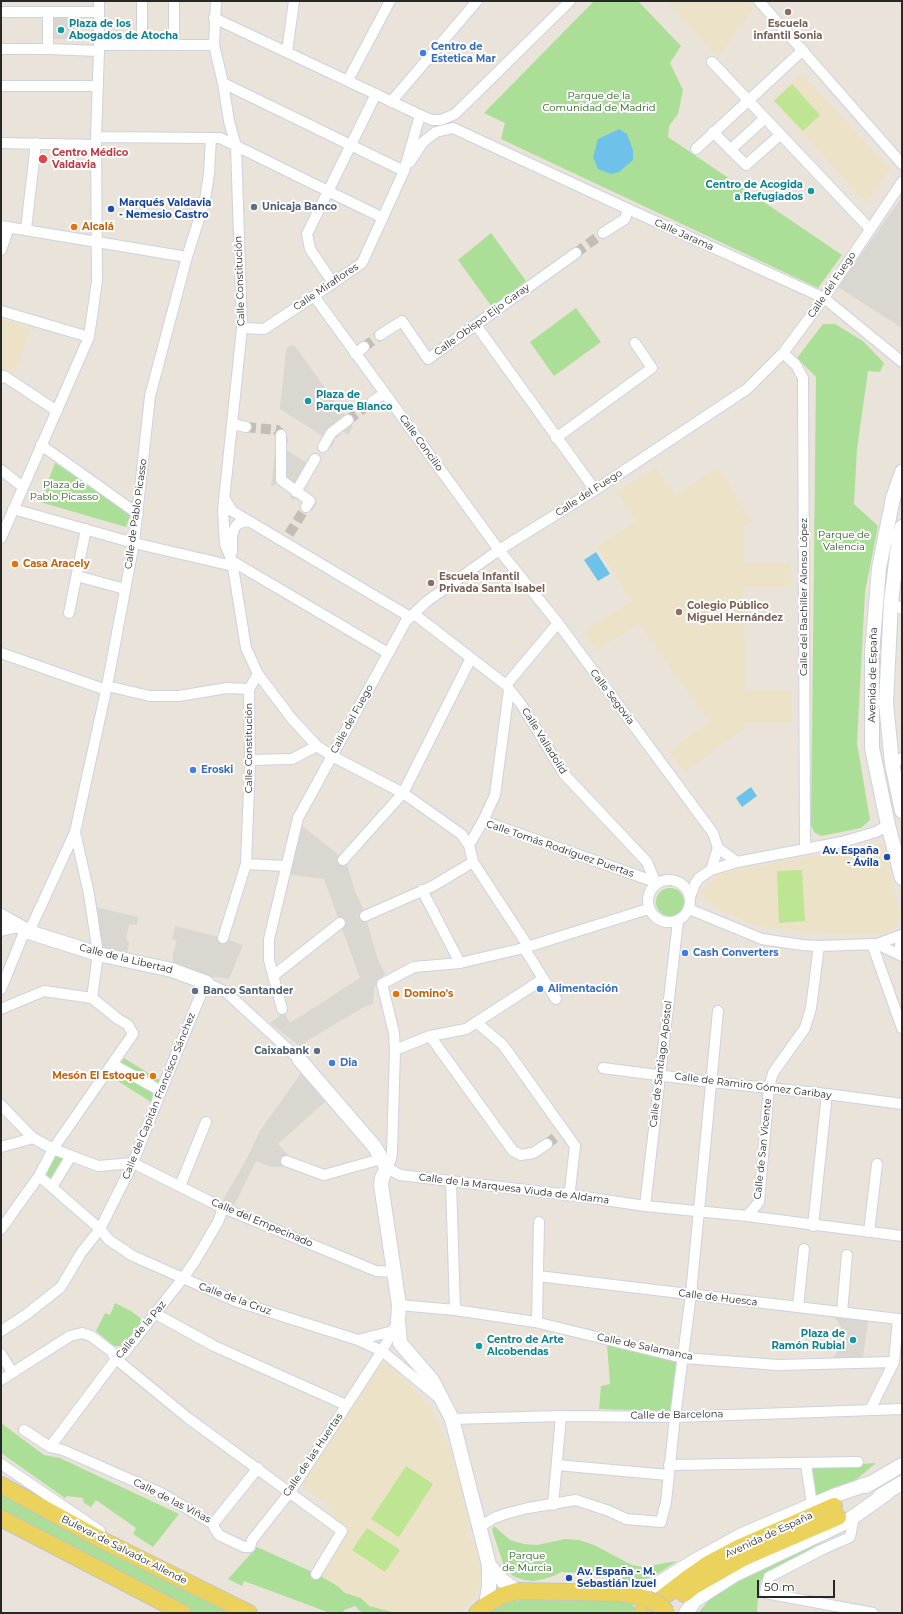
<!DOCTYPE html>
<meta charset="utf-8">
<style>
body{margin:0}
#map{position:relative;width:903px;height:1614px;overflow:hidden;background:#eae3d9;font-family:Montserrat,sans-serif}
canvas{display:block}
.frame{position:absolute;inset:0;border:2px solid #272727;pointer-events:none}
.scale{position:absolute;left:757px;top:1580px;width:78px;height:18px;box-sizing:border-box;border:2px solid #272727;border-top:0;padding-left:5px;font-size:12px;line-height:14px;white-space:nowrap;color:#272727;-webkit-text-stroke:3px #fff;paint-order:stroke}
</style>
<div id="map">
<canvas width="903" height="1614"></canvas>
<div class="frame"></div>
<div class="scale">50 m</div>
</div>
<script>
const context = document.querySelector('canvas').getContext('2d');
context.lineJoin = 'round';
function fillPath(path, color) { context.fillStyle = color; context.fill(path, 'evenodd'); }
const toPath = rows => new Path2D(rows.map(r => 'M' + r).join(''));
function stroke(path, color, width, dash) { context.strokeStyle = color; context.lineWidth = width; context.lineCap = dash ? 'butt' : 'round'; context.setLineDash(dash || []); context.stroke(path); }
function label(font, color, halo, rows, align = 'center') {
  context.font = font + ' Montserrat,sans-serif'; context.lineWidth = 4; context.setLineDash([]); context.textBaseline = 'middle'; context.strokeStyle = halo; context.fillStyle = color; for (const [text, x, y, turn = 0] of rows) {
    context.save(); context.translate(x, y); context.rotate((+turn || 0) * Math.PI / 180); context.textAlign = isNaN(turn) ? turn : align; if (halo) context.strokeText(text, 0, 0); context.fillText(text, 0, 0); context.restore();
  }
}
const education = toPath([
 [666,1,751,1,750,3,754,7,718,58],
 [801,73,890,169,866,203,773,100],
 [1,318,31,328,20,362,13,373,5,368,1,371],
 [656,467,675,496,718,467,752,522,744,527,744,563,790,563,791,587,744,587,745,690,791,690,792,723,744,723,744,729,685,772,670,751,709,722,639,624,597,650,583,632,632,601,597,547,636,521,617,492],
 [884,843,898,906,899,916,896,926,888,935,807,932,762,927,750,924,721,910,716,905,712,905,701,891,721,874,721,873],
 [386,1363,405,1379,431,1408,453,1456,449,1460,456,1466,466,1502,469,1540,477,1543,476,1552,480,1559,482,1570,478,1593,460,1613,396,1613,369,1606,361,1598,345,1593,339,1587,319,1575,348,1532,329,1511,331,1507,299,1485,380,1364]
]);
const green = toPath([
 [594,1,638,1,681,46,670,63,683,90,678,114,669,126,668,137,842,255,818,288,501,139,505,123,484,113],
 [491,233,526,281,492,307,458,260],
 [576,308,601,342,554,376,530,342],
 [823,324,835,324,863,341,884,363,880,372,868,371,857,449,854,504,878,526,865,592,857,743,870,820,861,828,821,836,814,832,811,825,816,377,797,358],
 [55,463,131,513,126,527,40,502],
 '656 902a14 14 0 1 1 28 0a14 14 0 1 1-28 0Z',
 [124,1058,161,1081,151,1102,113,1078],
 [54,1151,71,1157,53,1186,41,1175],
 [115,1303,131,1311,143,1320,124,1346,114,1346,96,1331,105,1313,110,1315],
 [607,1344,676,1361,671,1411,599,1409,601,1386,610,1384],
 [1,1423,44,1455,60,1458,179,1514,153,1547,133,1534,136,1528,96,1500,91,1507,84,1503,83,1498,67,1496,65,1498,1,1453],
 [876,1463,857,1479,816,1498,812,1467],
 [1,1492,238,1613,194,1613,60,1545,1,1513],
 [494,1526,510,1540,524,1544,537,1545,565,1539,579,1540,594,1545,632,1565,643,1567,677,1561,654,1576,641,1581,629,1582,605,1574,561,1572,556,1575,544,1579,534,1581,524,1580,513,1576,504,1566,492,1530],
 [818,1540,821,1543,771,1570,761,1580,758,1595,757,1613,698,1613,710,1599,727,1587],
 [257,1547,319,1575,339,1587,345,1593,361,1598,369,1606,396,1613,362,1613,355,1606,344,1610,343,1613,330,1613,244,1581,242,1586,228,1579],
 [521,1600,629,1601,636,1608,631,1613,488,1613,502,1603]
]);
const pitch = toPath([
 [792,84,820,115,803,131,774,101],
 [802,870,805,921,779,923,777,871],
 [406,1466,433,1484,399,1537,371,1519],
 [367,1528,400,1550,385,1572,352,1550]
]);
const plaza = toPath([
 [42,18,79,18,81,20,81,39,42,39],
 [902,197,902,328,838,287],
 [291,345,295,346,353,427,348,435,342,431,337,438,335,438,334,440,335,441,331,448,328,446,324,437,280,409,286,349],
 [277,436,284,436,288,438,288,442,284,448,307,463,299,492,317,503,312,511,304,506,307,501,297,495,294,500,290,498,293,493,278,483,271,487],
 [300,824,346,861,355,891,364,911,377,957,385,974,378,981,374,988,373,1004,364,1007,308,1040,301,1047,270,1023,280,1016,282,1009,290,1023,360,978,324,879,287,874],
 [96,907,138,917,137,925,129,924,126,939,129,943,126,960,98,954],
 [175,926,223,938,243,945,229,979,209,976,173,965,173,954,177,940,172,939],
 [301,1073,325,1102,278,1144,288,1155,283,1167,271,1167,256,1161,233,1208,223,1200,246,1160,260,1131],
 [831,1311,867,1315,868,1322,862,1363,827,1364,838,1351,842,1329]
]);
const water = toPath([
 [619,129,627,134,633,150,633,160,619,172,611,174,598,169,593,157,598,139],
 [596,552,610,574,598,581,584,560],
 [751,787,757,796,742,807,736,798]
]);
const streetTunnel = toPath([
 [576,253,603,233],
 [364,347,380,335],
 [348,420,373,401],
 [246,427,277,430,281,435],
 [289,534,306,507],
 [547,1144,557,1136]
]);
const street = toPath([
 [142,1,142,45],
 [174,1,174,45],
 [216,1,214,45,223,83,229,121,236,146,242,328,223,510,225,544,232,561,246,648,258,674,292,719,317,746,332,756,403,793,461,834,469,845,473,862,528,946],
 [759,1,902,164],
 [1,12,98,12],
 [48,12,48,49],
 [214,18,420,115,432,120,441,120,455,114,570,1],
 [99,45,214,45],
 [1,49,48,49,99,51],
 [287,52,294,1],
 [712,62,870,229],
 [348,80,390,1],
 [223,83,404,171],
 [1,86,98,86],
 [391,102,477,1],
 [453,128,628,209,824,298,902,362],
 [713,132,746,165,780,135],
 [96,137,211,138],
 [1,143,96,145],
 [696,149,803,50],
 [730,150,764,119],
 [410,162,423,142,436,132,453,128],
 [1,226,187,257],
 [26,229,36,143],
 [603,233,625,219,628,209],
 [1,250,9,227],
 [333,283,310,249,307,234,376,94],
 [314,296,499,550,558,623,713,833,718,848],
 [1,311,89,337],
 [476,325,595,490],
 [242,328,264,329,314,296,362,263,404,171,420,115],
 [380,335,402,321,428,359,576,253],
 [783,353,796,365,803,378,805,849],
 [355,354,364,347],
 [1,378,4,376,57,411],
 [373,401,385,393],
 [232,424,246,427],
 [281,435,281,480,310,501,306,507],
 [556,438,652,368,635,343],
 [41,445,138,514],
 [323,447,331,433,348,420],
 [1,470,23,487],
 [296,492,315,459],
 [225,499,232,511,410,617],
 [13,509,134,543,233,566],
 [1,538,89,337,97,281,96,137,99,51,99,1],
 [232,552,232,535,235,527,239,523,248,521],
 [232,561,388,653],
 [77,576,125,589],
 [891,602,902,609],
 [69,613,86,529],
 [414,614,506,685,521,704,564,774,647,862,656,884],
 [1,653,106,690],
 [506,685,558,623],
 [107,686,150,696,179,696,227,688,249,689],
 [250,760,292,759,317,746],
 [892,764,902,758],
 [483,821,658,883],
 [75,832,89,894,98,954,92,998],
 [469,845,483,821,495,795,509,690],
 [718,848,737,862],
 [343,860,403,793,471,658],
 [246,864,285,866],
 [711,870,718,848],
 '648 901a21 21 0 1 1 42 0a21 21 0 1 1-42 0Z',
 [422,890,460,963],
 [690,897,695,884,699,878,711,870,737,862,842,842,876,832,888,825],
 [648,909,524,948,460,963,414,967,382,984,394,1033,395,1050,392,1153,391,1159,387,1168,400,1175,578,1196,645,1206,747,1216,902,1236],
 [689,909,762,939,802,945,819,946,877,944,902,935,900,946,902,951],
 [365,916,433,886,473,862],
 [1,931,18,927],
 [29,932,75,832,107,686,134,543,150,396,187,257,205,200,209,174,211,138,220,138,383,218],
 [223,938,246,864,250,764,249,689,258,674],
 [872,944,902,1028],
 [877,944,902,956],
 [524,948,556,999],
 [273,976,340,923],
 [1,989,25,930],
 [1,1009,44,991,92,998,118,1019,128,1025,133,1034,53,1149,39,1176,1,1229],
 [282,1009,269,960,269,939,298,818,406,621,426,602,499,550,595,490,747,389,783,353,824,298,902,182],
 [476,1022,503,1045,575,1146,570,1190,564,1195],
 [430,1036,513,1151,521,1155,533,1153,547,1144],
 [395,1050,430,1036,466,1029,543,979],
 [112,1064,161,1091],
 [603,1068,711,1082,827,1094,902,1104],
 [1,1105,33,1138],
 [1,1147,33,1138,53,1149,98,1166,133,1163,223,1208,376,1271,395,1272],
 [286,1161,324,1175,381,1159],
 [39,1176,100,1229,109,1240,133,1256,235,1301,358,1340,382,1351,440,1399],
 [451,1181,455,1310],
 [180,1186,206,1122],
 [52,1187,71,1156],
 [645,1206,678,921],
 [747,1216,759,1202,769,1087,773,1073,805,1028,811,1008,819,946],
 [813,1226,827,1094],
 [869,1232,877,1164],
 [538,1276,898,1319,894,1362,870,1410],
 [399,1305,455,1310,535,1322,683,1358,778,1365,894,1362],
 [798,1307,804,1249],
 [842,1312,847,1255],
 [156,1314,214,1346,346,1405],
 [537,1322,539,1222],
 [1,1331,27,1314,61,1287,81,1253,100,1229,133,1163,161,1091,201,994,207,983,226,992,299,1059],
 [358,1340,393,1331],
 [1,1354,12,1372],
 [1,1380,70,1336,82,1333,91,1336,111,1351,116,1359,188,1418,342,1531,316,1574],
 [452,1419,561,1416,675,1417,902,1409],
 [24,1430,50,1447,63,1450,161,1493,213,1524],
 [50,1447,116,1359,125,1352,183,1278,195,1261,218,1222,223,1208],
 [1,1464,100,1531],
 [806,1464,812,1505],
 [557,1465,668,1475],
 [669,1465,858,1462],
 [553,1505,561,1416],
 [854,1517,850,1537,821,1550,769,1577,765,1593,873,1613],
 [213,1524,215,1529,219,1535,244,1547,250,1547,252,1540,290,1492,382,1351,398,1321],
 [213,1524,258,1468],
 [481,1526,494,1518,505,1514,528,1508,576,1500,609,1511,626,1519,661,1522,666,1502,675,1417,691,1294,718,1011]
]);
const secondary = toPath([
 [902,472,893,498,879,568,872,653,872,748,888,825,902,878],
 [902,527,899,538,891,602,886,703,892,764,902,811],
 [1,916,29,932,98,954,172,970,207,983],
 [299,1059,374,1146,387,1168,382,1178,381,1185,399,1305,398,1321,400,1343,432,1380,452,1419,489,1565,489,1587,486,1605],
 [866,1486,902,1465],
 [880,1496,902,1483],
 [489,1565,503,1581,517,1591],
 [632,1595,648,1590,693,1562,742,1535,836,1495,873,1482],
 [686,1613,695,1600,734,1575,846,1522,887,1493]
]);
const primary = toPath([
 [1,1485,98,1538,249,1613],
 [1,1518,183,1613],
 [684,1594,694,1586,743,1558,838,1517],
 [477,1613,486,1605,501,1596,517,1591,620,1593,632,1595,647,1599],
 [642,1613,688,1578,708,1564,738,1548,834,1506]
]);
const primaryBridge = toPath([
 [647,1599,660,1605,667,1613]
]);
const markers = [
 [788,12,4,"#8d6e63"],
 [61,30,4,"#0f9aa8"],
 [423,53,4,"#3f7fe0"],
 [43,159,5,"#e0444e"],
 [811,191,4,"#0f9aa8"],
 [254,207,4,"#5c6f8a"],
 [111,209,4,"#1a4fb4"],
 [74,227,4,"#e8710a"],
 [308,401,4,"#0f9aa8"],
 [15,564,4,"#e8710a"],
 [431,583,4,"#8d6e63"],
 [679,612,4,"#8d6e63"],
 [193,770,4,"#3f7fe0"],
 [887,857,4,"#1a4fb4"],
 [685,953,4,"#3f7fe0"],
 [540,989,4,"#3f7fe0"],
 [195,991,4,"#5c6f8a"],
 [396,994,4,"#e8710a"],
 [317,1051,4,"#5c6f8a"],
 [332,1063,4,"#3f7fe0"],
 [153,1076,4,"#e8710a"],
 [853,1340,4,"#0f9aa8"],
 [479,1346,4,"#0f9aa8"],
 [569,1578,4,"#1a4fb4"]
];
const cultureNames = [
 ["Plaza de los",69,24],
 ["Abogados de Atocha",69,36],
 ["Centro de Acogida",803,185,"right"],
 ["a Refugiados",803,197,"right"],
 ["Plaza de",316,395],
 ["Parque Blanco",316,407],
 ["Plaza de",845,1334,"right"],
 ["Ramón Rubial",845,1346,"right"],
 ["Centro de Arte",487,1340],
 ["Alcobendas",487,1352]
];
const educationNames = [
 ["Escuela",788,24,"center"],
 ["infantil Sonia",788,36,"center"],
 ["Escuela Infantil",439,577],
 ["Privada Santa Isabel",439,589],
 ["Colegio Público",687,606],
 ["Miguel Hernández",687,618]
];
const shopNames = [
 ["Centro de",431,47],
 ["Estetica Mar",431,59],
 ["Eroski",201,770],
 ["Cash Converters",693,953],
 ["Alimentación",548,989],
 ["Dia",340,1063]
];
const parkNames = [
 ["Parque de la",599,96],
 ["Comunidad de Madrid",599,108],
 ["Plaza de",64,485],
 ["Pablo Picasso",64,497],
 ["Parque de",844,535],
 ["Valencia",844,547],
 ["Parque",527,1556],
 ["de Murcia",527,1568]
];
const healthNames = [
 ["Centro Médico",52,153],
 ["Valdavia",52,165]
];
const transitNames = [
 ["Marqués Valdavia",119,203],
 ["- Nemesio Castro",119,215],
 ["Av. España",879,851,"right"],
 ["- Ávila",879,863,"right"],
 ["Av. España - M.",577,1572],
 ["Sebastián Izuel",577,1584]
];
const serviceNames = [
 ["Unicaja Banco",262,207],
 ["Banco Santander",203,991],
 ["Caixabank",309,1051,"right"]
];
const foodNames = [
 ["Alcalá",82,227],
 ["Casa Aracely",23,564],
 ["Domino's",404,994],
 ["Mesón El Estoque",145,1076,"right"]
];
const streetNames = [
 ["Calle Jarama",684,235,24],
 ["Calle Constitución",240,281,-92],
 ["Calle del Fuego",832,285,-56],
 ["Calle Miraflores",326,287,-34],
 ["Calle Obispo Eijo Garay",482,320,-36],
 ["Calle Concilio",421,443,54],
 ["Calle del Fuego",589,493,-33],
 ["Calle de Pablo Picasso",136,514,-82],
 ["Calle del Bachiller Alonso López",804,597,-90],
 ["Avenida de España",873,675,-89],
 ["Calle Segovia",612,697,53],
 ["Calle del Fuego",352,719,-61],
 ["Calle Valladolid",544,741,58],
 ["Calle Constitución",249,748,-90],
 ["Calle Tomás Rodríguez Puertas",560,849,19],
 ["Calle de la Libertad",126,959,14],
 ["Calle de Santiago Apóstol",661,1064,-83],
 ["Calle de Ramiro Gómez Garibay",753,1086,7],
 ["Calle del Capitán Francisco Sánchez",159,1096,-68],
 ["Calle de San Vicente",763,1149,-84],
 ["Calle de la Marquesa Viuda de Aldama",514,1189,7],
 ["Calle del Empecinado",262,1223,23],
 ["Calle de Huesca",718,1298,7],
 ["Calle de la Cruz",235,1299,20],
 ["Calle de la Paz",141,1330,-50],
 ["Calle de Salamanca",645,1347,12],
 ["Calle de Barcelona",677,1415,-1],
 ["Calle de las Huertas",313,1455,-56],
 ["Calle de las Viñas",172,1501,27],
 ["Avenida de España",769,1535,-25],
 ["Bulevar de Salvador Allende",124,1550,27]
];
fillPath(education, '#ebe2c8');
fillPath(green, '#abdf97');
fillPath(pitch, '#bee692');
fillPath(plaza, '#dad6d0');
fillPath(water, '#6ec2ea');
stroke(streetTunnel, '#c3bdb5', 10, [10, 5]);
stroke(street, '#ced1e0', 12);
stroke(secondary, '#ced1e0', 16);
stroke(primary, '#c3c3c3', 18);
stroke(street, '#fff', 10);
stroke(secondary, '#fff', 14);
stroke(primary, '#ebd25d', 16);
stroke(primaryBridge, '#c3c3c3', 18, []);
stroke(primaryBridge, '#ebd25d', 16);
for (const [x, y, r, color] of markers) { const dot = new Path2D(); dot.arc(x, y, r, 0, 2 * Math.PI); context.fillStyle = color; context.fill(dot); stroke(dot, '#fff', 1.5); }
label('bold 10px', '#0d838f', '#fff', cultureNames, 'left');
label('bold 10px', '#785e54', '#fff', educationNames, 'left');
label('bold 10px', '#366cbe', '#fff', shopNames, 'left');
label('10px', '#26601b', '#fff', parkNames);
label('bold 10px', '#be3a42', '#fff', healthNames, 'left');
label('bold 10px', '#164399', '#fff', transitNames, 'left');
label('bold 10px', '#4e5e75', '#fff', serviceNames, 'left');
label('bold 10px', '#c56008', '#fff', foodNames, 'left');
label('10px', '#272727', '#fff', streetNames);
</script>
